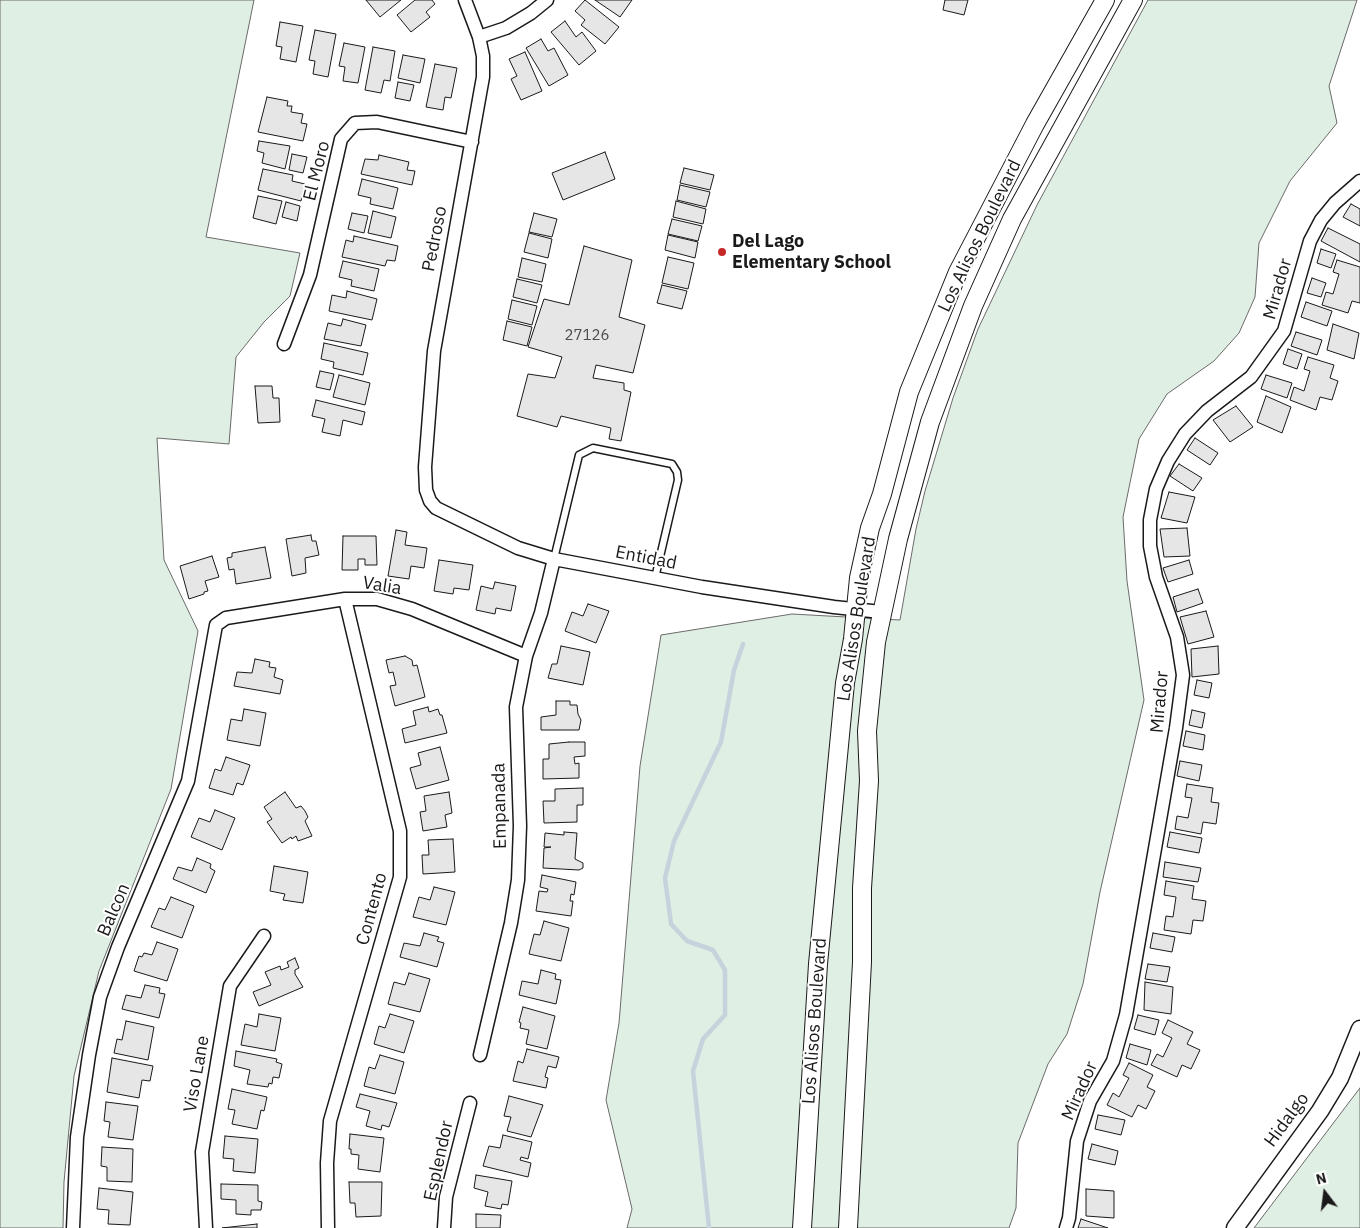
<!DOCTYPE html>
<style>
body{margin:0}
#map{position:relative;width:1360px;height:1228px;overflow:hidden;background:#fff;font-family:"IBM Plex Sans",sans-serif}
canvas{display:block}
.north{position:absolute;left:1300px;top:1168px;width:50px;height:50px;-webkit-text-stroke:4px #fff;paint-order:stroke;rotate:345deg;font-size:14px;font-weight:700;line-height:20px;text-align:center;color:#1a1a1a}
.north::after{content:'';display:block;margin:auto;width:18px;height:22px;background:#1a1a1a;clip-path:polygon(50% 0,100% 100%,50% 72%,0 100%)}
</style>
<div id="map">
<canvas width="1360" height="1228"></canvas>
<div class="north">N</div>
</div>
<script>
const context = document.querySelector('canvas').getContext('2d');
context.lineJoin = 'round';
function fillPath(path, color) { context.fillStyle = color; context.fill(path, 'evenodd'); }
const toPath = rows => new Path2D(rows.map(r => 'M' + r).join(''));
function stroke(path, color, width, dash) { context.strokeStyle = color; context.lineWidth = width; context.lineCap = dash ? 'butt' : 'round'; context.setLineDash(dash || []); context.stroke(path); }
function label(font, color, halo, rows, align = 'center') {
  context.font = font + ' "IBM Plex Sans",sans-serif'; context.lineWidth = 4; context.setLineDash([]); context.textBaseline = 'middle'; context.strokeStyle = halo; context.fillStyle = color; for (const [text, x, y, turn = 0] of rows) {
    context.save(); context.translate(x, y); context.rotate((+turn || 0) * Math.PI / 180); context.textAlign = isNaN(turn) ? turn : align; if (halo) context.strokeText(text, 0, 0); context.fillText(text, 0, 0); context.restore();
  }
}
const green = toPath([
 [0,0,254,0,206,237,300,253,290,296,264,322,236,357,229,444,157,438,164,560,198,631,171,789,99,971,74,1076,64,1182,63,1228,0,1228,0,0],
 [1148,0,1357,0,1329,86,1337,123,1290,181,1259,243,1255,297,1239,333,1214,361,1167,394,1139,439,1123,517,1127,581,1144,700,1100,892,1083,984,1067,1034,1048,1064,1018,1143,1016,1208,1009,1228,627,1228,632,1209,606,1100,619,1023,640,766,661,635,792,614,900,620,916,529,925,491,953,398,978,329,1037,205,1148,0],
 [1360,1088,1360,1228,1254,1228,1350,1101,1360,1088]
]);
const stream = toPath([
 [709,1228,693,1071,703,1039,725,1015,725,970,713,950,687,941,671,924,665,878,674,841,721,742,734,670,743,644]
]);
const building = toPath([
 [366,0,401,0,380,17,366,0],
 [415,0,432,0,435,4,426,12,430,17,411,32,397,15,415,0],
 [585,0,619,27,605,44,581,25,585,20,575,11,585,0],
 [595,0,632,0,620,17,595,0],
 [945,0,968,0,964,15,943,10,945,0],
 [565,21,576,37,582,32,596,51,579,65,551,32,565,21],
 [280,22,303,26,296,62,280,59,282,47,276,46,280,22],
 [315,30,336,34,328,77,313,74,315,61,309,60,315,30],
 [541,39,548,51,554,48,568,75,549,86,526,48,541,39],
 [344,43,365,47,358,83,343,81,345,67,339,66,344,43],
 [373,47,395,51,390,81,384,80,381,93,365,90,373,47],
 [525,52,542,91,521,100,511,79,517,76,509,59,525,52],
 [403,55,425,59,420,83,398,78,403,55],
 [435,64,457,68,451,98,445,97,443,110,426,107,435,64],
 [398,82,414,85,410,101,395,98,398,82],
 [267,97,288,101,287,106,292,106,291,112,303,114,301,123,307,124,303,141,258,132,267,97],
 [259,141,290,146,285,169,262,163,264,153,257,151,259,141],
 [605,152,615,179,563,200,552,173,605,152],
 [292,154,307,157,303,173,289,170,292,154],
 [379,155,409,162,407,170,415,171,412,185,361,174,365,159,378,160,379,155],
 [684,168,714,175,710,190,680,183,684,168],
 [263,169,293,175,292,181,305,184,301,201,258,190,263,169],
 [362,179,398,188,393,209,370,204,371,198,358,195,362,179],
 [680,185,710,192,706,207,677,200,680,185],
 [258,196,282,201,276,224,253,218,258,196],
 [676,201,706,209,703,224,673,217,676,201],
 [286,202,300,206,297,221,282,217,286,202],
 [1351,204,1360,209,1360,226,1343,217,1351,204],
 [373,211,396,217,391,238,368,233,373,211],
 [352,213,368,216,364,233,348,229,352,213],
 [534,213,557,219,552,237,529,232,534,213],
 [672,219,702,226,698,241,668,234,672,219],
 [1328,228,1360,244,1360,262,1321,241,1328,228],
 [529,233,552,239,548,258,524,252,529,233],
 [668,235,698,242,695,258,665,250,668,235],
 [354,236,398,246,395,261,387,260,385,266,342,257,346,240,353,242,354,236],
 [584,246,632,260,619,317,645,325,633,373,596,365,593,378,624,383,624,390,631,392,621,441,609,439,611,428,561,416,557,427,517,416,528,374,555,378,562,357,528,347,544,299,569,305,584,246],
 [1321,249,1336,254,1331,268,1317,263,1321,249],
 [668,257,694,263,688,289,662,283,668,257],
 [522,258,546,264,542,282,518,277,522,258],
 [1337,260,1360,267,1360,303,1352,301,1348,313,1322,305,1326,292,1333,294,1339,274,1333,272,1337,260],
 [343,261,379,269,374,291,351,286,352,280,339,277,343,261],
 [1312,278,1326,283,1321,297,1307,293,1312,278],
 [517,279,542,285,537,303,513,297,517,279],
 [662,285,687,291,682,309,657,303,662,285],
 [347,291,377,299,372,320,329,311,332,295,346,298,347,291],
 [512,300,537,306,532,325,508,319,512,300],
 [1306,302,1332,311,1327,326,1301,317,1306,302],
 [343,319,366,325,361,346,324,339,328,323,341,326,343,319],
 [507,321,532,327,527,346,503,340,507,321],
 [1333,324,1359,333,1354,359,1327,350,1333,324],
 [1296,332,1322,340,1317,355,1291,346,1296,332],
 [324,343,368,353,363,375,333,368,334,362,321,359,324,343],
 [1288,349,1302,354,1297,369,1283,364,1288,349],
 [1308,357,1334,365,1330,378,1338,381,1332,400,1320,397,1316,410,1290,400,1294,387,1304,391,1310,371,1304,369,1308,357],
 [320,371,334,374,330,390,316,387,320,371],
 [339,375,370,383,365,405,333,397,339,375],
 [1266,375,1292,383,1287,398,1261,389,1266,375],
 [255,386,272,386,273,398,279,398,280,422,258,423,255,386],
 [1266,396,1291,407,1282,433,1257,422,1266,396],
 [316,400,365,412,362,425,343,420,340,436,322,432,325,419,312,416,316,400],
 [1236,406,1253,427,1230,442,1213,420,1236,406],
 [1195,438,1218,453,1210,465,1187,450,1195,438],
 [1179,464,1202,478,1193,491,1170,476,1179,464],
 [1169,492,1195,497,1187,523,1161,518,1169,492],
 [1187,528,1190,556,1164,557,1160,529,1187,528],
 [396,530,407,532,405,545,427,548,424,568,411,566,409,579,388,576,396,530],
 [311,535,312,541,316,541,319,555,305,558,306,573,292,576,286,539,311,535],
 [343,536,376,536,377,565,365,565,365,559,358,559,358,570,342,570,343,536],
 [265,547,271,578,236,584,234,569,229,570,227,558,232,557,232,553,265,547],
 [212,556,219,577,205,581,208,591,204,592,204,594,189,599,180,566,212,556],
 [439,560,473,565,469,590,454,588,453,594,434,591,439,560],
 [1189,560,1193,574,1168,582,1163,568,1189,560],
 [495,582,516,586,511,611,496,608,495,614,476,610,481,586,493,589,495,582],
 [1198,589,1203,603,1177,612,1173,597,1198,589],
 [588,604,609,611,596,643,565,631,572,612,583,616,588,604],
 [1206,611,1214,637,1188,644,1180,617,1206,611],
 [561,646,590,652,583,685,548,678,552,664,557,664,561,646],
 [1218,646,1219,674,1192,677,1191,649,1218,646],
 [405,656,412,660,413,666,417,665,425,697,395,706,390,686,396,685,393,672,389,673,386,660,405,656],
 [255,659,270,662,269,667,276,668,274,677,283,680,280,694,234,686,237,672,252,673,255,659],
 [1197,680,1212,683,1209,698,1194,695,1197,680],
 [556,701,570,701,570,705,577,705,578,714,581,720,579,730,541,730,541,717,556,715,556,701],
 [428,707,429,712,438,709,440,715,442,715,447,733,405,743,402,729,416,725,413,711,428,707],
 [244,709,266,713,260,746,227,740,231,719,242,721,244,709],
 [1192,710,1205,713,1202,728,1189,725,1192,710],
 [1186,731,1205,735,1203,750,1183,746,1186,731],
 [569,742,585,742,585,756,574,757,575,764,579,763,579,778,543,779,543,759,549,759,549,744,569,742],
 [440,747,449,780,416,789,410,768,421,765,418,753,440,747],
 [226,757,250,765,243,785,237,783,233,795,209,788,215,769,221,771,226,757],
 [1180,761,1202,765,1199,781,1177,776,1180,761],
 [1187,784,1213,788,1211,802,1219,803,1216,824,1203,822,1201,834,1175,829,1177,816,1188,818,1192,798,1185,797,1187,784],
 [583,788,583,805,577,805,577,822,544,823,543,801,555,801,555,789,583,788],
 [285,792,296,808,301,806,305,811,308,817,305,821,312,836,298,841,296,836,292,839,291,837,282,843,267,822,272,819,264,807,285,792],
 [449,792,452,813,445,815,447,827,423,831,420,812,426,811,424,796,449,792],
 [215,810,235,818,222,850,191,837,199,818,210,822,215,810],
 [564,832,577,833,575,859,583,863,583,868,579,870,543,868,544,848,551,847,544,847,545,833,564,835,564,832],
 [1170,832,1202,838,1199,853,1167,847,1170,832],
 [453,839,455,872,423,874,422,855,429,855,428,840,453,839],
 [197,858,211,864,210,868,215,871,206,893,173,879,178,867,192,871,197,858],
 [1165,862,1201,868,1198,882,1163,877,1165,862],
 [274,866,308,872,303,903,283,900,285,894,270,891,274,866],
 [542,875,576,882,574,895,571,894,570,901,573,901,571,916,536,911,539,891,547,892,548,889,540,887,542,875],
 [1166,881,1194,886,1192,899,1206,901,1203,921,1193,920,1191,934,1164,930,1166,916,1173,917,1176,897,1164,895,1166,881],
 [434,887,455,892,446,925,413,917,419,897,430,900,434,887],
 [171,897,194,906,182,938,151,927,159,908,165,910,171,897],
 [544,921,569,928,561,961,529,954,534,934,540,935,544,921],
 [424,933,439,937,437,941,444,943,437,967,400,957,404,943,420,946,424,933],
 [1153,933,1175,937,1172,952,1150,948,1153,933],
 [157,942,178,949,167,981,134,971,139,956,142,957,144,953,152,955,157,942],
 [295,958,299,968,295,970,295,974,303,987,259,1006,253,992,271,985,265,972,280,966,281,970,289,967,287,962,295,958],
 [1148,964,1170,967,1167,982,1145,979,1148,964],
 [541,970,556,974,555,979,561,980,556,1004,519,995,522,981,538,984,541,970],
 [409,973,430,979,420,1012,388,1004,394,982,405,985,409,973],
 [1145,982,1173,987,1171,1014,1144,1010,1145,982],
 [145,985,160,988,159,993,165,994,159,1018,122,1009,126,995,141,998,145,985],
 [523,1007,555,1016,547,1049,526,1044,529,1030,520,1028,521,1023,519,1022,523,1007],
 [259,1014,281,1018,275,1051,241,1045,245,1024,257,1027,259,1014],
 [390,1014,414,1021,404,1053,374,1044,379,1026,385,1028,390,1014],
 [1138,1015,1159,1020,1155,1035,1134,1029,1138,1015],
 [1168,1020,1193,1032,1187,1044,1200,1050,1191,1069,1182,1065,1177,1077,1151,1065,1157,1054,1163,1057,1172,1038,1162,1033,1168,1020],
 [126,1021,154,1027,148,1060,114,1053,117,1039,122,1040,126,1021],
 [1130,1044,1151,1050,1147,1065,1126,1058,1130,1044],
 [527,1049,559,1057,556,1068,548,1066,545,1077,548,1078,546,1088,513,1081,518,1061,523,1063,527,1049],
 [236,1051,277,1059,276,1062,282,1064,279,1078,273,1077,272,1084,269,1083,268,1087,247,1084,250,1070,234,1066,236,1051],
 [380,1055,404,1062,395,1094,364,1086,369,1067,375,1069,380,1055],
 [112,1058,153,1066,150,1081,142,1080,139,1098,107,1092,112,1058],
 [1129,1063,1153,1075,1147,1087,1155,1091,1146,1109,1138,1105,1132,1117,1107,1105,1113,1093,1119,1097,1129,1078,1123,1075,1129,1063],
 [232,1089,267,1097,264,1111,261,1110,257,1129,232,1124,235,1110,228,1109,232,1089],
 [360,1094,397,1103,389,1127,382,1125,381,1130,366,1126,370,1111,356,1107,360,1094],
 [509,1096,543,1105,531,1137,507,1131,511,1117,504,1116,509,1096],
 [106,1102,138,1106,133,1140,108,1137,110,1122,104,1121,106,1102],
 [1098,1115,1125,1120,1121,1135,1095,1129,1098,1115],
 [350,1134,384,1138,380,1172,358,1169,359,1155,351,1154,351,1149,349,1149,350,1134],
 [503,1135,532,1142,528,1159,521,1157,520,1160,531,1163,528,1177,483,1166,489,1146,500,1148,503,1135],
 [225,1136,258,1139,255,1173,233,1171,234,1159,223,1158,225,1136],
 [1092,1144,1118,1151,1115,1165,1088,1159,1092,1144],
 [102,1147,133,1149,132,1182,107,1181,107,1167,101,1166,102,1147],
 [476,1175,512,1181,508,1205,502,1204,501,1209,485,1206,488,1192,474,1188,476,1175],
 [349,1182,382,1182,381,1216,356,1217,355,1203,350,1203,349,1182],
 [221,1184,258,1185,258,1201,262,1202,261,1210,251,1210,251,1215,236,1214,236,1200,221,1199,221,1184],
 [99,1188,133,1192,130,1225,108,1224,109,1210,97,1209,99,1188],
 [1086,1189,1114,1191,1114,1218,1086,1216,1086,1189],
 [476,1214,501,1215,500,1228,476,1228,476,1214],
 [1081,1219,1108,1228,1078,1228,1081,1219],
 [257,1224,257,1228,222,1228,257,1224]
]);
const service = toPath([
 [554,559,579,455,593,448,672,464,677,472,678,480,655,578]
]);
const minor = toPath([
 [465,0,479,37,483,56,483,77,434,351,425,467,426,490,430,501,436,508,518,548,554,559,702,587,834,607,881,612],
 [479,37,506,28,531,13,547,0],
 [284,344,310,275,341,139,355,123,377,122,472,142],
 [480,1055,511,923,518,880,520,826,516,707,526,656,541,613,554,559],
 [73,1228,77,1137,89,1055,100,997,118,947,188,781,216,625,226,618,345,599,377,599,412,609,526,656],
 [206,1228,202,1152,230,986,264,936],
 [328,1228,327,1163,330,1121,400,877,400,831,345,599],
 [444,1228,446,1197,470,1103],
 [1066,1228,1069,1218,1077,1141,1090,1101,1113,1061,1126,1015,1176,728,1183,675,1177,637,1156,577,1150,546,1150,520,1156,489,1168,461,1185,434,1207,411,1251,377,1284,331,1310,241,1321,220,1335,203,1360,181]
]);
const tertiary = toPath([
 [1235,1228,1320,1111,1340,1078,1360,1029]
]);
const secondary = toPath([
 [802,1228,818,964,845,683,853,639,859,578,870,528,882,494,909,392,958,272,1035,124,1105,0],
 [848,1228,862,962,862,888,869,781,867,731,876,642,898,539,930,422,973,306,1012,219,1133,0]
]);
const markers = [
 [722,252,5,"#c62828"]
];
const numberNames = [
 ["27126",587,336]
];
const streetNames = [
 ["El Moro",317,171,-76],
 ["Los Alisos Boulevard",980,236,-64],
 ["Pedroso",435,239,-79],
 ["Mirador",1278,289,-74],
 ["Entidad",646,558,11],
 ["Valia",382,586,9],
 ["Los Alisos Boulevard",857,619,-81],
 ["Mirador",1160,702,-85],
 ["Empanada",500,806,-91],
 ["Contento",372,909,-75],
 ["Balcon",114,910,-67],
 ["Los Alisos Boulevard",815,1021,-86],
 ["Viso Lane",197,1074,-80],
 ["Mirador",1080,1091,-66],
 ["Hidalgo",1287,1120,-54],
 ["Esplendor",439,1161,-78]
];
const poiNames = [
 ["Del Lago",732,242],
 ["Elementary School",732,263]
];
fillPath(green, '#e0efe3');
stroke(green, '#6a6a6a', 1);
stroke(stream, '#c6d2dc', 4.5);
fillPath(building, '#e6e6e6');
stroke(building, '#1a1a1a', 1);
stroke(service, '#1a1a1a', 9);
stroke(minor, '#1a1a1a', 15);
stroke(tertiary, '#1a1a1a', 19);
stroke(secondary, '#1a1a1a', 20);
stroke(service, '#fff', 6);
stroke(minor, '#fff', 12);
stroke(tertiary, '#fff', 16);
stroke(secondary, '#fff', 18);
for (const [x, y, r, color] of markers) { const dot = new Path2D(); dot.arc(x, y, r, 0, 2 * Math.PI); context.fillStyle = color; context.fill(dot); stroke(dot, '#fff', 2); }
label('15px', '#4d4d4d', null, numberNames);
label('18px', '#1a1a1a', '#fff', streetNames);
label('bold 18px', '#1a1a1a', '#fff', poiNames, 'left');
</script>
